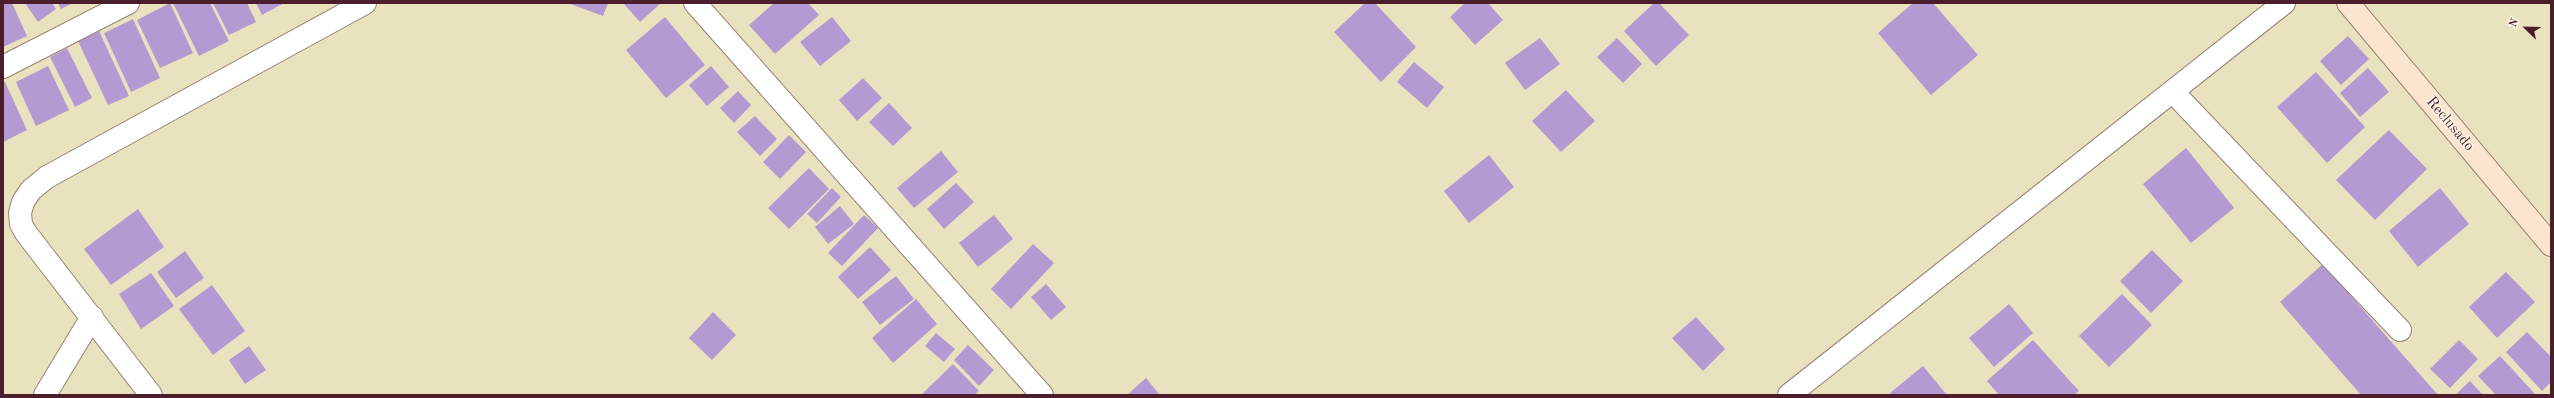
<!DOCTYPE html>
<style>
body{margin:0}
#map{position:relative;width:2554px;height:398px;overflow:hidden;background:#e9e2bf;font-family:"Old Standard TT",serif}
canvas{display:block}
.frame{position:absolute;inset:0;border:4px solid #4a1f2b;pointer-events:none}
.north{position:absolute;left:2506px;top:8px;width:40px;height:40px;-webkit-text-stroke:3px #fcf5e5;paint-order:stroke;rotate:293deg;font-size:11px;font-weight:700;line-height:16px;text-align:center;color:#4a1f2b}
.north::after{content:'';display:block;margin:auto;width:14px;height:18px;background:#4a1f2b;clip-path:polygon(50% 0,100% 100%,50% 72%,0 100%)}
</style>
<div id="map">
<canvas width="2554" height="398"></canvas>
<div class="frame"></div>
<div class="north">N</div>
</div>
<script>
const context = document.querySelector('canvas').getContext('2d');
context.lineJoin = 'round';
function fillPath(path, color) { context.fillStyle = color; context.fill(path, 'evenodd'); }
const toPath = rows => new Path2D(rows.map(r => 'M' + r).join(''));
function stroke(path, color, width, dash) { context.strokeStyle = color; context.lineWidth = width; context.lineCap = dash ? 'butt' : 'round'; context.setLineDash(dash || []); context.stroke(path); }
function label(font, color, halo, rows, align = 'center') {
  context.font = font + ' "Old Standard TT",serif'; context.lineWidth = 3; context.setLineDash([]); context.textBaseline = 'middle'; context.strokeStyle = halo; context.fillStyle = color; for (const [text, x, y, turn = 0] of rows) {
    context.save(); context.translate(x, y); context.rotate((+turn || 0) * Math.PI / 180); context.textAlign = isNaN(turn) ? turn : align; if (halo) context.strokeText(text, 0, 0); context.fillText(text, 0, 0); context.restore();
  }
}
const building = toPath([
 [3,3,12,3,27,36,3,47],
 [25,3,52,3,56,9,38,22],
 [58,3,73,3,61,9],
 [170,3,193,53,160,68,137,20],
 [173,3,210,3,229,41,199,56],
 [213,3,247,3,256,22,229,35],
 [256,3,284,3,262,15],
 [568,3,608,3,603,16],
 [623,3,661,3,640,22],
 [774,3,808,3,819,15,775,54,749,25],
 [1365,3,1375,3,1416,47,1381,82,1334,32],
 [1465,3,1488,3,1503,20,1475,45,1450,17],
 [1654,3,1659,3,1689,35,1656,66,1624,31],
 [1913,3,1933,3,1978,55,1931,95,1878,33],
 [665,17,705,65,666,98,626,50],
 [832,17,851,41,820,66,800,42],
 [133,19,160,78,131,92,104,33],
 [99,31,129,96,108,105,78,41],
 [2348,36,2369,59,2341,85,2320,61],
 [1540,38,1560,64,1525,90,1505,63],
 [1617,38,1642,64,1623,83,1597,57],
 [67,48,92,98,75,107,50,57],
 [1414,62,1444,87,1427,108,1397,82],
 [48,66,69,110,36,126,16,82],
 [711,66,729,87,707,106,689,85],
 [2368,68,2389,92,2360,117,2340,93],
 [2316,72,2365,127,2327,163,2277,107],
 [863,78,882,98,857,121,839,100],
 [5,82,27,130,3,142,3,83],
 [1566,90,1595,121,1561,152,1532,121],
 [738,91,751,105,734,123,720,108],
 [889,103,912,128,893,146,869,122],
 [755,116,777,139,760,156,737,132],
 [2389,130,2427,169,2375,220,2336,180],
 [789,135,806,152,780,179,763,162],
 [2186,148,2234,208,2191,243,2143,184],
 [941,151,958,172,914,208,897,188],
 [1489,155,1514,187,1469,223,1444,191],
 [809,168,829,189,789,229,768,208],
 [956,183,974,202,944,229,927,209],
 [832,188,841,197,817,223,807,214],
 [2440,188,2469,224,2418,267,2389,231],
 [840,206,854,224,828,244,815,227],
 [138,209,164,247,111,285,84,249],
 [864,215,878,228,842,266,828,253],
 [994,215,1013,239,978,267,959,243],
 [1033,244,1054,263,1011,309,991,289],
 [870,247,891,270,858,299,838,277],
 [2152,250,2183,281,2151,313,2120,281],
 [185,251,204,278,176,298,157,272],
 [2323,264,2438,395,2361,395,2280,302],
 [2506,272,2535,302,2497,338,2469,307],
 [151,273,174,306,141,329,119,294],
 [896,276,914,299,880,325,862,302],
 [1046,284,1066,307,1051,320,1031,297],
 [212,285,245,331,213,355,179,309],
 [2122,294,2152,325,2109,367,2079,336],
 [916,299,937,324,893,363,872,338],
 [2009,304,2033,333,1994,367,1969,338],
 [713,312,736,335,712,360,689,338],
 [1696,317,1725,349,1703,371,1672,338],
 [2527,332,2551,357,2551,382,2542,391,2506,352],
 [936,333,955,349,944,362,925,346],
 [2033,340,2079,391,2074,395,1999,395,1987,381],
 [2459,340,2478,359,2450,388,2430,369],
 [968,345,994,370,979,386,954,360],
 [249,346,266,370,245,384,229,360],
 [2500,356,2536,395,2496,395,2478,376],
 [953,364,979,391,974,395,921,395],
 [1923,366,1947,395,1891,395,1890,393],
 [1146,378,1160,395,1127,395],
 [2470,381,2483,395,2455,395]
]);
const lane = toPath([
 [2173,92,2400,330]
]);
const street = toPath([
 [695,3,1042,395],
 [3,67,128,3],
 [45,395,92,317],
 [151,395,26,233,21,224,20,213,23,202,31,190,47,177,365,3],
 [1789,395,2284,3]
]);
const secondary = toPath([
 [2348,3,2551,245]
]);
const streetNames = [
 ["Reclusado",2450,124,50]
];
fillPath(building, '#b39ad2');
stroke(lane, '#9a8075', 24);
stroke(street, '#9a8075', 24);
stroke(secondary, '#9a8075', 24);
stroke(lane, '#fff', 22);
stroke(street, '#fff', 22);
stroke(secondary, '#fce5cf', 22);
label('15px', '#4a1f2b', '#fcf5e5', streetNames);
</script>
